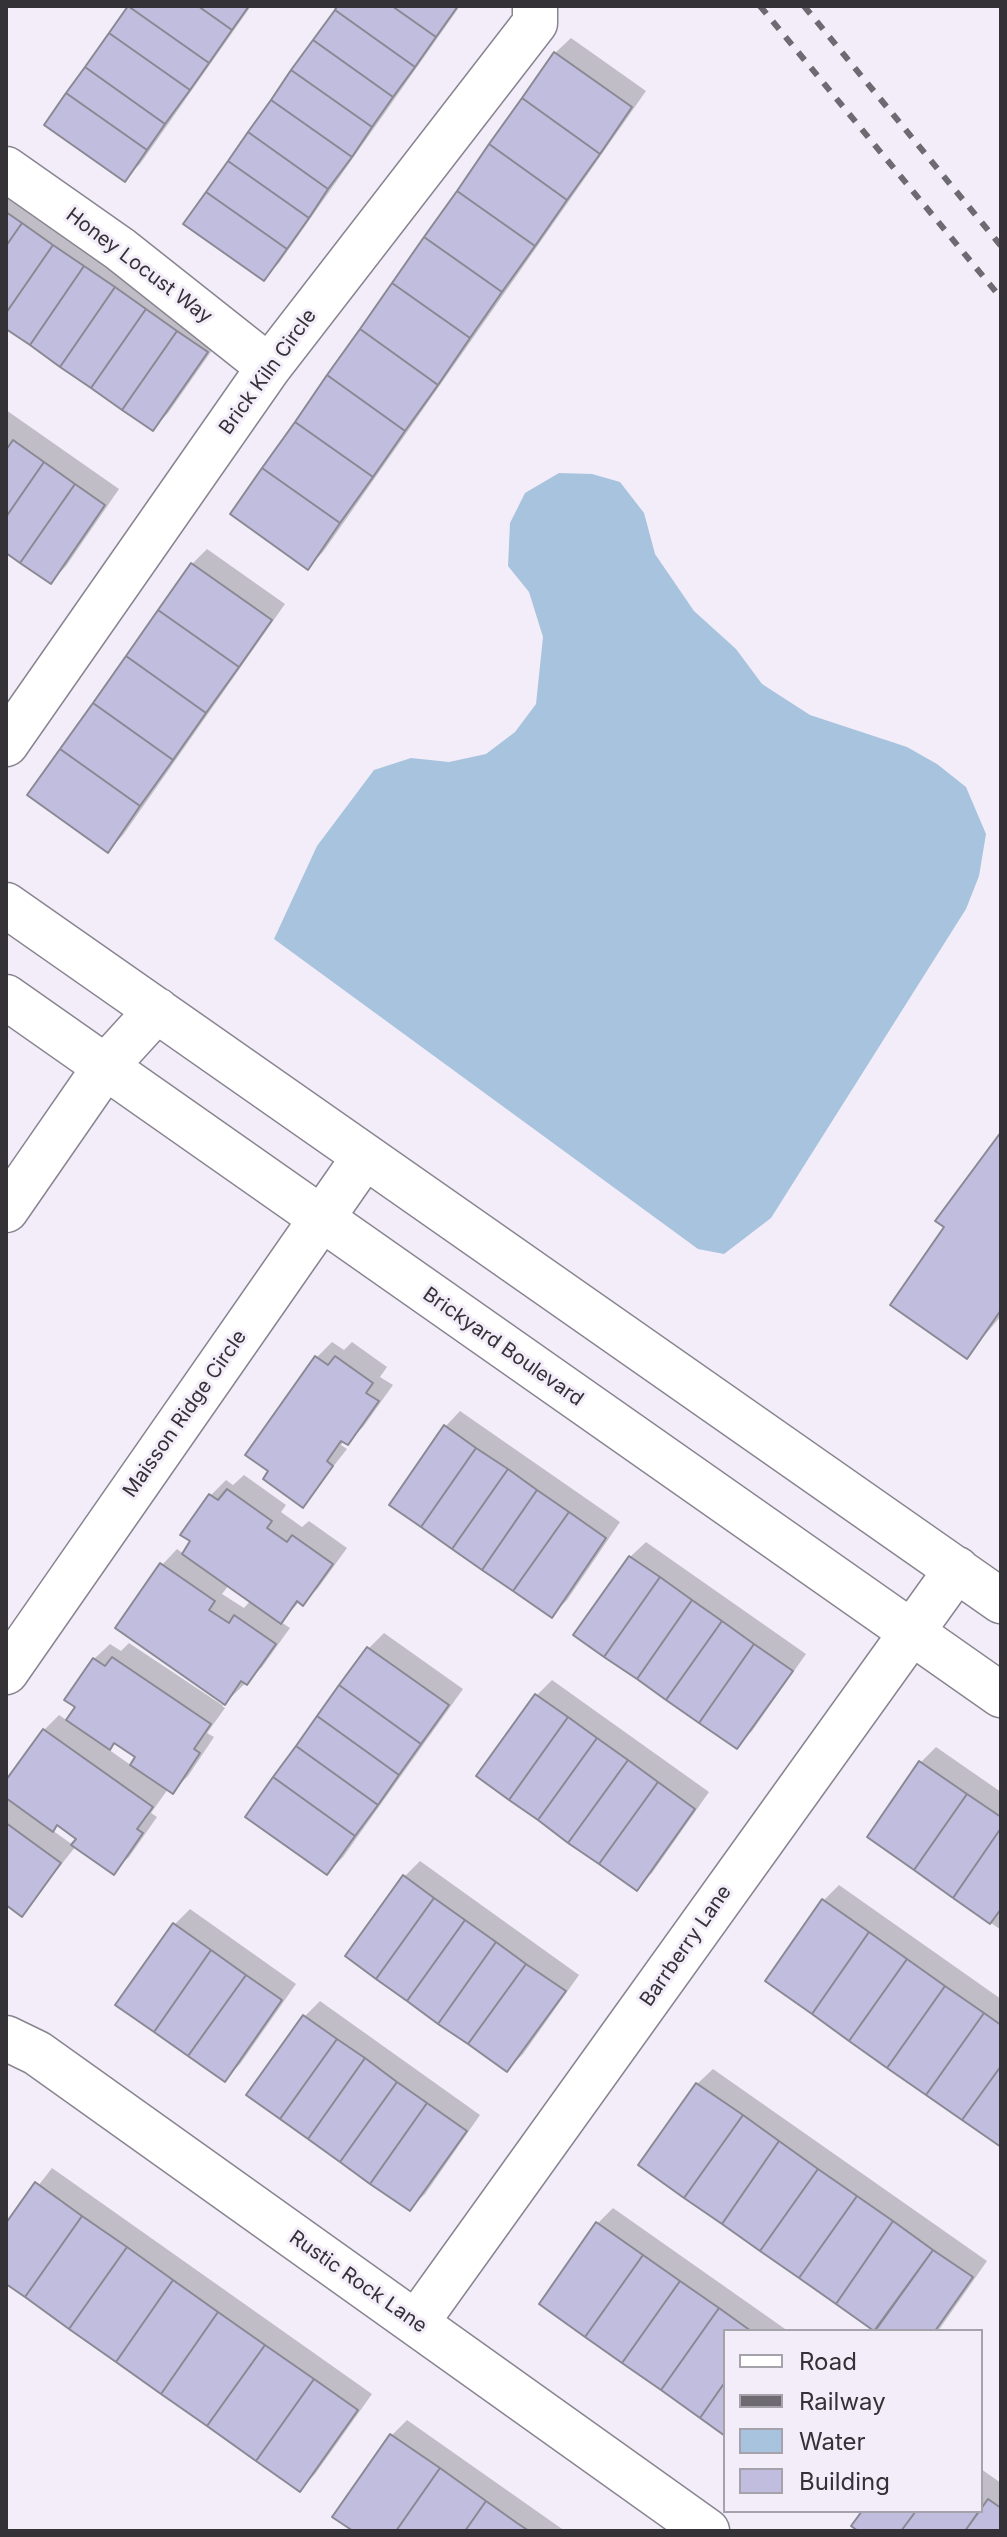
<!DOCTYPE html>
<style>
body{margin:0}
#map{position:relative;width:1007px;height:2537px;overflow:hidden;background:#f2edf9;font-family:Inter,sans-serif}
canvas{display:block}
.frame{position:absolute;inset:0;border:8px solid #343237;pointer-events:none}
.legend{position:absolute;left:723px;top:2329px;width:260px;height:184px;box-sizing:border-box;background:#f2edf9;border:2px solid #a6a2ab;margin:0;padding:10px 14px;list-style:none;font-size:24px;color:#343237}
.legend li{display:flex;align-items:center;gap:16px;height:40px}
.legend b{width:40px;border:2px solid #a6a2ab}
</style>
<div id="map">
<canvas width="1007" height="2537"></canvas>
<div class="frame"></div>
<ul class="legend">
<li><b style="height:10px;background:#fff"></b>Road</li>
<li><b style="height:10px;background:#6d6a71"></b>Railway</li>
<li><b style="height:22px;background:#a8c3de"></b>Water</li>
<li><b style="height:22px;background:#c0bddf"></b>Building</li>
</ul>
</div>
<script>
const context = document.querySelector('canvas').getContext('2d');
context.lineJoin = 'round';
function fillPath(path, color) { context.fillStyle = color; context.fill(path, 'evenodd'); }
const toPath = rows => new Path2D(rows.map(r => 'M' + r).join(''));
function stroke(path, color, width, dash) { context.strokeStyle = color; context.lineWidth = width; context.lineCap = dash ? 'butt' : 'round'; context.setLineDash(dash || []); context.stroke(path); }
function label(font, color, halo, rows, align = 'center') {
  context.font = font + ' Inter,sans-serif'; context.lineWidth = 6; context.setLineDash([]); context.textBaseline = 'middle'; context.strokeStyle = halo; context.fillStyle = color; for (const [text, x, y, turn = 0] of rows) {
    context.save(); context.translate(x, y); context.rotate((+turn || 0) * Math.PI / 180); context.textAlign = isNaN(turn) ? turn : align; if (halo) context.strokeText(text, 0, 0); context.fillText(text, 0, 0); context.restore();
  }
}
const water = toPath([
 [559,473,592,474,620,482,644,513,655,554,694,611,736,649,762,684,810,715,907,747,937,764,966,787,986,834,979,876,966,909,771,1218,724,1254,698,1249,274,939,317,846,374,770,411,758,449,762,486,754,515,732,536,704,543,637,529,592,508,566,510,523,525,493]
]);
const shadow = toPath([
 [131,6,251,6,140,164,124,180],
 [340,6,460,6,279,263,264,278],
 [571,38,646,91,323,552,308,567,555,53],
 [6,186,222,336,168,413,153,428,6,326],
 [6,410,119,489,66,566,51,582,6,550],
 [207,549,285,604,123,835,108,851,192,564],
 [1001,1134,1001,1316,967,1356,947,1227],
 [332,1342,344,1350,352,1342,387,1367,380,1377,393,1385,363,1427,347,1443,344,1441,341,1445,347,1449,303,1505,270,1470,248,1455,317,1357],
 [460,1411,620,1522,567,1600,552,1615,445,1427],
 [244,1475,286,1505,281,1512,302,1527,309,1521,347,1548,318,1588,303,1603,300,1601,281,1622,290,1628,262,1667,222,1706,225,1708,207,1733,214,1737,188,1776,172,1792,168,1789,151,1813,157,1817,129,1857,113,1872,76,1846,22,1914,6,1903,6,1784,44,1730,59,1715,68,1721,78,1706,94,1659,110,1644,121,1651,129,1643,222,1705,224,1702,162,1565,177,1549,184,1554,193,1541,183,1534,211,1495,226,1480,233,1485],
 [229,1585,251,1600,244,1608,222,1594],
 [115,1741,138,1757,132,1766,108,1749],
 [58,1823,79,1838,73,1845,52,1830],
 [646,1542,806,1654,752,1731,737,1747,576,1635,630,1557],
 [384,1633,463,1689,343,1857,327,1873,248,1817,369,1648],
 [552,1680,709,1792,652,1873,636,1889,479,1776,537,1695],
 [936,1747,1001,1792,1001,1930,869,1836,921,1762],
 [420,1861,579,1975,523,2054,507,2070,404,1877],
 [839,1885,1001,1999,1001,2145,768,1981,824,1900],
 [190,1909,296,1984,240,2064,225,2079,174,1925],
 [320,2001,480,2115,425,2194,409,2209,249,2095,305,2016],
 [713,2069,987,2261,938,2331,877,2331,641,2164,697,2084],
 [52,2168,372,2394,315,2474,300,2489,6,2282,6,2227],
 [613,2208,788,2331,725,2331,725,2433,598,2223],
 [407,2420,565,2531,356,2531,335,2516,392,2435],
 [981,2469,1001,2483,1001,2531,861,2531,864,2511,981,2511]
]);
const building = toPath([
 [128,6,198,6,232,30,209,63,128,6],
 [128,6,209,63,190,90,109,33,128,6],
 [198,6,249,6,232,30,198,6],
 [337,6,392,6,436,37,415,67,335,10,337,6],
 [392,6,458,6,436,37,392,6],
 [335,10,415,67,393,97,313,40,335,10],
 [109,33,190,90,165,124,85,67,109,33],
 [313,40,393,97,372,127,291,70,313,40],
 [554,52,632,107,600,154,522,98,554,52],
 [85,67,165,124,147,150,66,93,85,67],
 [291,70,372,127,352,157,271,100,291,70],
 [66,93,147,150,125,182,44,125,66,93],
 [522,98,600,154,567,200,489,144,522,98],
 [271,100,352,157,328,189,248,132,271,100],
 [248,132,328,189,309,218,228,161,248,132],
 [489,144,567,200,535,246,457,191,489,144],
 [228,161,309,218,287,249,206,192,228,161],
 [457,191,535,246,502,292,424,237,457,191],
 [206,192,287,249,264,281,183,224,206,192],
 [6,212,22,223,6,246,6,212],
 [22,223,53,245,6,313,6,246,22,223],
 [424,237,502,292,470,338,392,283,424,237],
 [53,245,84,266,30,345,6,329,6,313,53,245],
 [84,266,115,287,60,367,30,345,84,266],
 [392,283,470,338,438,385,360,329,392,283],
 [115,287,146,309,91,388,60,367,115,287],
 [146,309,177,331,122,410,91,388,146,309],
 [360,329,438,385,405,431,327,375,360,329],
 [177,331,208,352,153,431,122,410,177,331],
 [327,375,405,431,373,477,295,422,327,375],
 [295,422,373,477,340,523,262,468,295,422],
 [13,440,44,462,6,517,6,450,13,440],
 [44,462,75,484,20,563,6,553,6,517,44,462],
 [262,468,340,523,308,570,230,514,262,468],
 [75,484,105,505,51,584,20,563,75,484],
 [191,563,272,620,239,667,158,610,191,563],
 [158,610,239,667,206,713,126,656,158,610],
 [126,656,206,713,173,760,93,703,126,656],
 [93,703,173,760,140,806,60,749,93,703],
 [60,749,140,806,108,853,27,795,60,749],
 [1001,1132,1001,1310,967,1359,890,1305,944,1227,935,1221,1001,1132],
 [315,1356,328,1365,335,1356,373,1383,366,1393,379,1401,348,1445,341,1441,327,1461,333,1466,303,1508,263,1479,268,1471,245,1455,315,1356],
 [444,1425,476,1448,421,1527,389,1505,444,1425],
 [476,1448,508,1469,452,1549,421,1527,476,1448],
 [508,1469,537,1490,482,1570,452,1549,508,1469],
 [227,1489,272,1521,267,1528,287,1542,292,1535,333,1564,303,1606,297,1601,281,1624,182,1554,190,1541,180,1535,209,1494,218,1500,227,1489],
 [537,1490,569,1512,513,1591,482,1570,537,1490],
 [569,1512,606,1538,552,1618,513,1591,569,1512],
 [629,1556,660,1577,604,1657,573,1635,629,1556],
 [160,1563,215,1601,209,1610,229,1623,234,1615,276,1644,247,1685,241,1681,225,1705,115,1628,160,1563],
 [660,1577,692,1600,637,1679,604,1657,660,1577],
 [692,1600,722,1621,666,1700,637,1679,692,1600],
 [722,1621,754,1644,699,1723,666,1700,722,1621],
 [754,1644,793,1671,737,1749,699,1723,754,1644],
 [367,1647,449,1705,421,1744,339,1685,367,1647],
 [112,1657,211,1724,194,1749,200,1753,173,1794,130,1765,135,1757,114,1743,110,1750,66,1720,75,1707,64,1700,93,1658,105,1666,112,1657],
 [339,1685,421,1744,399,1775,317,1716,339,1685],
 [535,1694,568,1717,509,1800,476,1776,535,1694],
 [317,1716,399,1775,378,1805,296,1746,317,1716],
 [568,1717,597,1738,538,1820,509,1800,568,1717],
 [43,1729,153,1807,137,1829,143,1833,114,1875,71,1845,76,1839,57,1825,53,1832,6,1798,6,1780,43,1729],
 [597,1738,628,1760,568,1843,538,1820,597,1738],
 [296,1746,378,1805,355,1836,273,1777,296,1746],
 [628,1760,658,1782,599,1864,568,1843,628,1760],
 [919,1761,967,1794,914,1870,867,1837,919,1761],
 [273,1777,355,1836,327,1875,245,1817,273,1777],
 [658,1782,695,1809,637,1891,599,1864,658,1782],
 [967,1794,1001,1817,1001,1828,953,1898,914,1870,967,1794],
 [6,1823,61,1863,22,1917,6,1905,6,1823],
 [1001,1828,1001,1909,990,1924,953,1898,1001,1828],
 [403,1875,434,1898,376,1979,345,1956,403,1875],
 [434,1898,465,1920,407,2001,376,1979,434,1898],
 [822,1899,869,1932,812,2014,765,1981,822,1899],
 [465,1920,496,1942,438,2024,407,2001,465,1920],
 [173,1923,211,1950,154,2032,115,2005,173,1923],
 [869,1932,907,1959,849,2041,812,2014,869,1932],
 [496,1942,526,1964,468,2044,438,2024,496,1942],
 [211,1950,246,1975,188,2056,154,2032,211,1950],
 [907,1959,945,1986,887,2068,849,2041,907,1959],
 [526,1964,566,1991,507,2072,468,2044,526,1964],
 [246,1975,282,2000,225,2082,188,2056,246,1975],
 [945,1986,984,2013,926,2095,887,2068,945,1986],
 [984,2013,1001,2025,1001,2066,962,2120,926,2095,984,2013],
 [303,2015,337,2039,280,2119,246,2095,303,2015],
 [337,2039,365,2058,308,2139,280,2119,337,2039],
 [365,2058,397,2082,340,2162,308,2139,365,2058],
 [1001,2066,1001,2147,962,2120,1001,2066],
 [397,2082,427,2103,370,2184,340,2162,397,2082],
 [696,2083,743,2115,684,2198,638,2165,696,2083],
 [427,2103,467,2131,410,2211,370,2184,427,2103],
 [743,2115,779,2141,722,2224,684,2198,743,2115],
 [779,2141,818,2169,760,2251,722,2224,779,2141],
 [818,2169,857,2196,799,2278,760,2251,818,2169],
 [35,2182,82,2216,25,2297,6,2284,6,2223,35,2182],
 [857,2196,893,2221,836,2304,799,2278,857,2196],
 [82,2216,127,2247,69,2329,25,2297,82,2216],
 [893,2221,933,2250,874,2331,836,2304,893,2221],
 [596,2222,643,2255,585,2337,539,2304,596,2222],
 [127,2247,173,2280,116,2362,69,2329,127,2247],
 [933,2250,973,2277,935,2331,875,2331,933,2250],
 [643,2255,680,2281,622,2363,585,2337,643,2255],
 [173,2280,218,2312,161,2394,116,2362,173,2280],
 [680,2281,719,2308,661,2390,622,2363,680,2281],
 [719,2308,751,2331,725,2331,725,2382,700,2418,661,2390,719,2308],
 [218,2312,265,2345,207,2426,161,2394,218,2312],
 [265,2345,314,2379,256,2461,207,2426,265,2345],
 [314,2379,358,2410,300,2492,256,2461,314,2379],
 [725,2382,725,2436,700,2418,725,2382],
 [390,2434,440,2468,396,2531,353,2531,332,2517,390,2434],
 [440,2468,486,2501,465,2531,396,2531,440,2468],
 [988,2499,1001,2508,1001,2531,965,2531,988,2499],
 [486,2501,517,2523,529,2531,465,2531,486,2501],
 [862,2511,916,2511,901,2531,858,2531,851,2526,862,2511],
 [916,2511,979,2511,965,2531,901,2531,916,2511]
]);
const street = toPath([
 [6,169,120,249,269,367],
 [6,744,269,367,535,23,535,6],
 [6,905,1001,1601],
 [6,997,1001,1695],
 [6,1210,105,1067,157,1010],
 [6,1672,365,1156],
 [6,2038,37,2053,707,2531],
 [416,2323,957,1569]
]);
const rail = toPath([
 [760,6,1001,298],
 [804,6,1001,246]
]);
const streetNames = [
 ["Honey Locust Way",139,266,37],
 ["Brick Kiln Circle",268,372,-54],
 ["Brickyard Boulevard",503,1347,35],
 ["Maisson Ridge Circle",185,1414,-55],
 ["Barrberry Lane",686,1946,-55],
 ["Rustic Rock Lane",358,2282,35]
];
fillPath(water, '#a8c3de');
fillPath(shadow, '#0003');
fillPath(building, '#c0bddf');
stroke(building, '#898893', 2);
stroke(street, '#898590', 47);
stroke(street, '#fff', 44);
stroke(rail, '#6d6a71', 6, [10, 10]);
label('20px', '#343237', '#f2edf9', streetNames);
</script>
